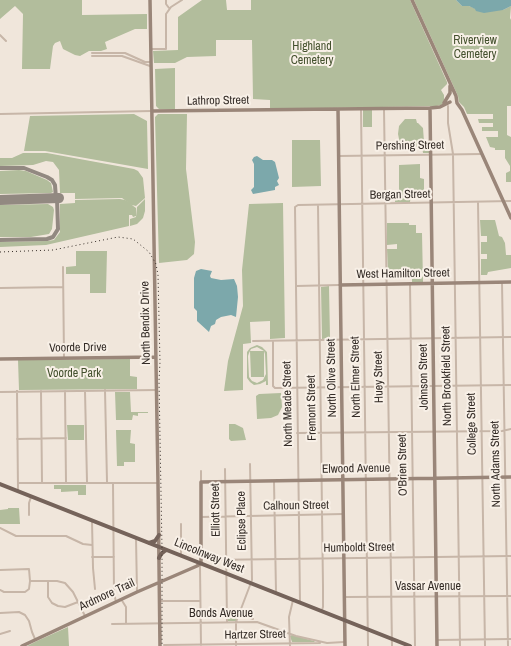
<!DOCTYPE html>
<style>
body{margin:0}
canvas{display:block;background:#f0e6db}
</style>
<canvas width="511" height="646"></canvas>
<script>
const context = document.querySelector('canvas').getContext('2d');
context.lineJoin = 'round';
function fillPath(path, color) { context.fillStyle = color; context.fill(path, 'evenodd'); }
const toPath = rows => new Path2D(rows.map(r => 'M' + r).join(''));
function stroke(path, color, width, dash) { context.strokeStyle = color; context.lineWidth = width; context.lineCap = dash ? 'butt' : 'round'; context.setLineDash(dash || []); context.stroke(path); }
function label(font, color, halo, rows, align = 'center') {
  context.font = font + ' "Archivo Narrow",sans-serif'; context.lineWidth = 4; context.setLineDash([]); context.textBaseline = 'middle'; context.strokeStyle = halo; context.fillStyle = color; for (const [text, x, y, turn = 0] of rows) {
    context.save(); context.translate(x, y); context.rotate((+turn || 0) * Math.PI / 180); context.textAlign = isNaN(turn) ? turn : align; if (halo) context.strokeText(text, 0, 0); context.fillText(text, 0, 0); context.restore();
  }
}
const green = toPath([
 [0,0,82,0,82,15,147,14,147,29,135,29,105,42,107,49,101,51,89,51,80,56,75,55,63,49,60,41,55,43,53,46,50,69,22,69,23,14,15,6,0,19],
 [202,0,226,0,227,10,251,10,251,0,410,0,447,82,447,84,441,90,444,95,444,100,442,105,436,106,270,109,270,100,253,99,252,40,216,40,216,56,187,57,175,63,154,63,153,51,178,50,178,17],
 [414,0,456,0,462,6,469,6,476,9,503,10,511,6,510,18,511,20,511,106,507,106,507,135,511,137,511,182,506,182,506,173,510,171,510,166,505,158,505,150,495,150,495,148,490,147,486,137,498,137,498,131,482,131,482,127,493,127,493,123,479,123,478,119,493,119,493,114,467,114,464,107,459,102,458,96],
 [175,68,175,109,159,109,156,106,155,69],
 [363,110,372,110,372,127,363,127],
 [134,114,147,121,148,169,45,151,24,151,30,116],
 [158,114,187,114,186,169,195,242,194,254,187,260,159,263,155,117],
 [405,119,416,119,417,123,418,123,423,128,424,142,429,142,429,153,423,153,422,146,408,148,400,144,398,134,399,126],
 [292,140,320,140,321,186,292,187],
 [23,153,47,153,134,169,138,171,143,178,145,198,136,206,132,205,122,198,75,199,75,193,60,193,59,170,53,162,46,161,33,165,0,166,0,158,12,158],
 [420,164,420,178,424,179,424,194,411,194,410,202,395,202,395,194,399,193,399,165],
 [19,170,26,171,47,180,51,183,53,192,51,193,0,194,0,171],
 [120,199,125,200,136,208,136,216,133,217,132,215,129,215,129,226,46,245,0,247,0,242,47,241,54,240,60,232,60,204,75,203,75,200],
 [145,199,145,211,143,218,137,224,130,226,130,219,136,217,137,207],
 [283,203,285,338,270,339,270,321,250,322,251,343,243,344,243,390,224,391,228,361,243,306,242,270,249,204],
 [48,204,53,207,54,210,52,229,49,234,31,237,0,237,0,205],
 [480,220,495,220,499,236,502,237,505,243,506,255,511,255,511,268,488,272,487,275,481,275,481,259,487,259,487,254,481,254,481,242,487,242,487,236,481,236],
 [387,223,409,223,409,225,416,225,416,233,422,233,423,282,412,282,412,273,388,273,387,249,397,249,397,244,387,245],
 [76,251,107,251,106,293,90,293,90,274,66,274,66,267,76,266],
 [329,286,330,338,322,339,321,287],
 [257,345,262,347,267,352,268,385,266,385,266,381,260,384,254,385,250,382,247,378,247,352,250,348],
 [257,347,264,351,250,351,251,377,264,377,264,351,265,354,266,374,263,380,257,383,252,381,249,377,248,356,249,353,251,349],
 [130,359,130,376,137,377,137,389,19,390,18,360],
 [115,392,130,392,131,412,148,412,148,413,138,413,138,416,133,415,132,420,116,420],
 [281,393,282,407,278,415,271,418,257,419,256,396,259,394],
 [229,424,235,424,243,428,246,440,231,441,229,439],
 [67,425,84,425,84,440,68,440],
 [116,430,131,430,130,443,135,444,135,462,124,462,124,466,117,466],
 [54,485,86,485,86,495,78,495,78,491,61,492,61,489,54,489],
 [8,508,19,508,20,524,0,524,0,510,8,509],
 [228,611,229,611,238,614,236,621,228,621],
 [68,627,69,646,27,646,37,641],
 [292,635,314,641,315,642,292,642,290,636]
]);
const water = toPath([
 [456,0,511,0,511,6,503,10,484,13,476,11,475,9,469,6,462,6],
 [257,156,263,160,272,160,275,162,279,178,277,181,279,185,275,187,275,190,253,194,251,190,254,187,254,164,252,160,254,157],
 [201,269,212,271,210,276,211,278,221,280,234,279,237,286,238,297,236,317,231,315,221,317,216,320,215,324,211,326,209,332,197,321,197,311,194,308,194,278,196,271]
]);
const taxiway = toPath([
 [0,168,24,168,47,177,52,180,55,185,56,199],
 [0,240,47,239,53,237,58,229,57,198]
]);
const runway = toPath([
 [0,200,59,198]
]);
const street = toPath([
 [166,0,166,4,169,8],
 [0,35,6,41],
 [151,49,166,49,166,14,171,7,182,0],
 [92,53,125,53,145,62,151,62],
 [92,56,122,56,150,66],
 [448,106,448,123,453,154,460,646],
 [361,109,368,646],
 [384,109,392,646],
 [0,114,152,111],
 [339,156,482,154],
 [478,202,485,646],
 [318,205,323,587,323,607,322,610],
 [63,267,64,358],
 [502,282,508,646],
 [410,284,415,646],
 [296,286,339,285],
 [0,288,63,287],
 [253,341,511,337],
 [273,341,273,386,275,388,511,385],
 [105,390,107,482],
 [17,391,18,490],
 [41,391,42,483],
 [65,391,66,483],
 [85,391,87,482],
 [0,392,157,390],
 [297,433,502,431,511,429],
 [17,439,66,438],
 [225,469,227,622],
 [201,471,201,482],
 [274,481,276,592],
 [18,483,157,483],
 [113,483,114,593,116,602],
 [29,515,29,503,31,497],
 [201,517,343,514],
 [92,521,93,568,95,589],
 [181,524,181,555],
 [0,528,16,536,66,536,83,544,92,545],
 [136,538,137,592],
 [92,557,114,557],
 [207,560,511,556],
 [201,563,200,567,201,646],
 [0,570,29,569,30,581,29,589,25,592,4,592,0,590],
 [30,581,57,581,65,583,73,592,85,616],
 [48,581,48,597,52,603,58,606,65,607,78,602],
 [345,597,511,596],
 [121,599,126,607,126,624],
 [160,601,200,601],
 [300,603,295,207,298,205,511,201],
 [227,609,253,619],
 [0,613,19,612,25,615,29,621,32,632,35,639],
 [236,622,252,580,250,464],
 [236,622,236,646],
 [112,624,257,622,296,636,327,643],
 [0,634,10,631],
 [437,640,511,639],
 [327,643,344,642],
 [164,645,320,643],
 [290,646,289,617,293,600]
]);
const secondary = toPath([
 [150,0,158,483,160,646],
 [412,0,456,96,457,103,462,110,511,218],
 [444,103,450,93,450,86],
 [430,108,437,646],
 [338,109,345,646],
 [152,111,430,108,440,107,450,102],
 [340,285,511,282],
 [0,359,156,357],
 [22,646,137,592,197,566,201,563,201,482,511,477]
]);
const primary = toPath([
 [0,484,410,646],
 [149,543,155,541,159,535],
 [159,558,161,554,166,550]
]);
const rail = toPath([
 [0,252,53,250,118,237,133,239,138,243,149,252,156,264,158,275,160,362,159,381,162,548,162,646]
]);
const parkNames = [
 ["Riverview",475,41],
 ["Cemetery",475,55],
 ["Highland",312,47],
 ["Cemetery",312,61],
 ["Voorde Park",74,374]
];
const streetNames = [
 ["Lathrop Street",218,101,-1],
 ["Pershing Street",410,146,-1],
 ["Bergan Street",400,195,-1],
 ["West Hamilton Street",403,274,-1],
 ["North Bendix Drive",146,323,-91],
 ["Voorde Drive",78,348,-1],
 ["North Brookfield Street",447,376,-91],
 ["North Elmer Street",356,377,-91],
 ["Huey Street",379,377,-91],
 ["Johnson Street",424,377,-91],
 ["North Olive Street",332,378,-91],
 ["North Meade Street",288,404,-91],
 ["Fremont Street",312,408,-91],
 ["College Street",472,424,-91],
 ["North Adams Street",496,464,-91],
 ["O'Brien Street",403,465,-91],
 ["Elwood Avenue",356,469,-1],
 ["Calhoun Street",296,506,-1],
 ["Elliott Street",216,510,-91],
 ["Eclipse Place",242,521,-91],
 ["Humboldt Street",359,548,-1],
 ["Lincolnway West",209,556,22],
 ["Vassar Avenue",428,587],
 ["Ardmore Trail",107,595,-25],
 ["Bonds Avenue",221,614],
 ["Hartzer Street",255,635,-1]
];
fillPath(green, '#b2bd9c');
fillPath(water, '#7ca8ab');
stroke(taxiway, '#928981', 4);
stroke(runway, '#928981', 10);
stroke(street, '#c7b6a8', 2);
stroke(secondary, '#9a8679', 3.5);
stroke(primary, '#75635a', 4);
stroke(rail, '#342c27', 1, [1, 3]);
label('12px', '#43502d', '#f8f0e7', parkNames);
label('12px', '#342c27', '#f8f0e7', streetNames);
</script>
